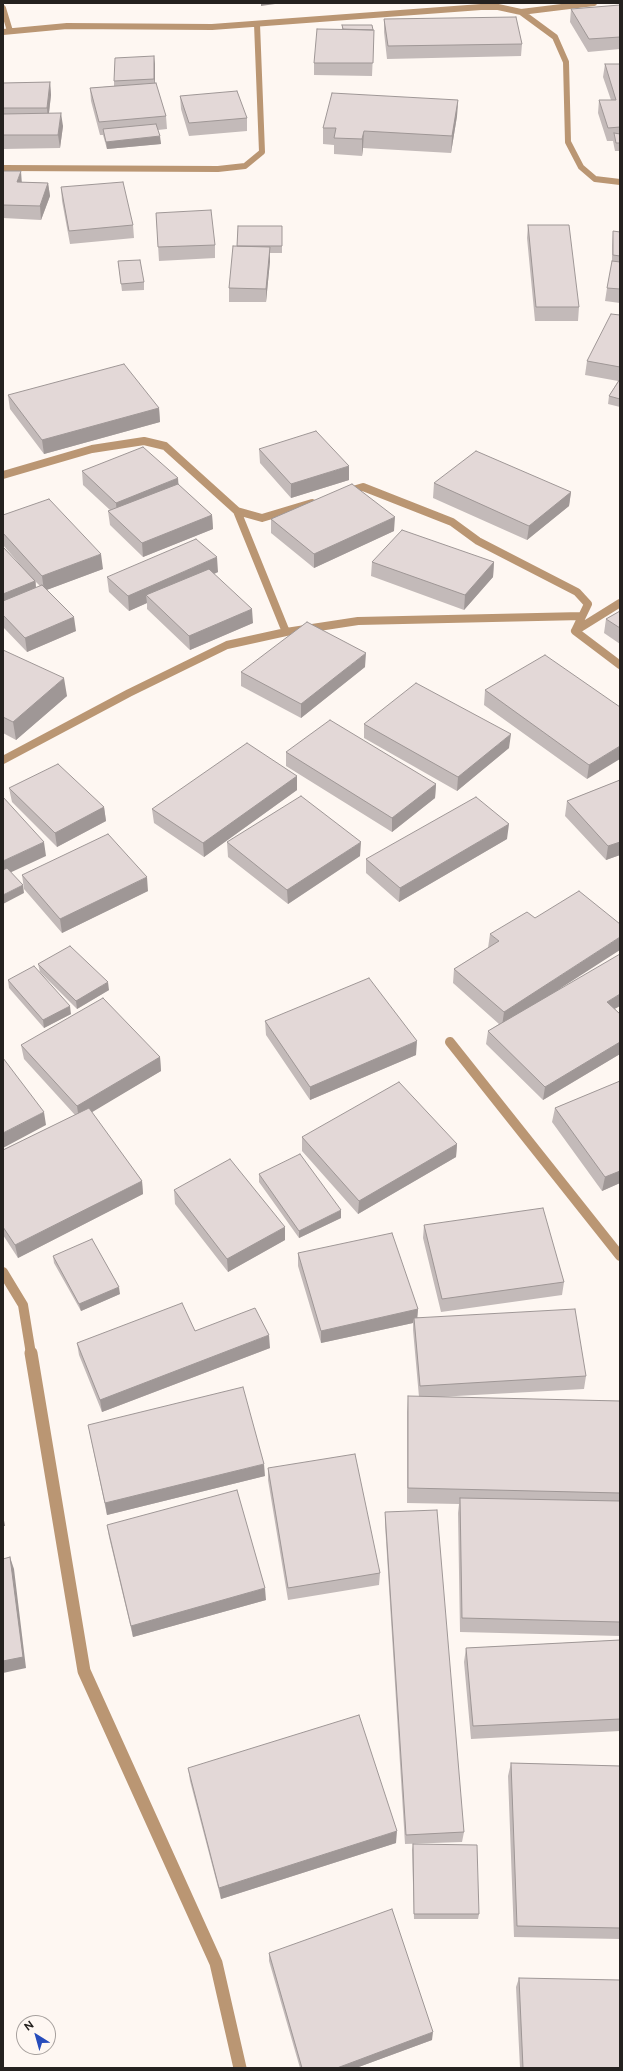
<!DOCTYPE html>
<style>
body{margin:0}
#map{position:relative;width:623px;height:2071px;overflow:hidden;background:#fef7f2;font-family:Figtree,sans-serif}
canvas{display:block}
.frame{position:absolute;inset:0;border:4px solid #24211f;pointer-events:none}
.north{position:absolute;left:16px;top:2015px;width:40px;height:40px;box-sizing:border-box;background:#fef7f2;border:1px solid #a7a19e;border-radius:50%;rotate:323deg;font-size:11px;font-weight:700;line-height:16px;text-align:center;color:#24211f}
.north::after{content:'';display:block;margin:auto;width:14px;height:18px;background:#274cbb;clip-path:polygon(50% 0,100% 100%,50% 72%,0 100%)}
</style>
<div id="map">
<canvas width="623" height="2071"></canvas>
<div class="frame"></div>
<div class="north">N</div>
</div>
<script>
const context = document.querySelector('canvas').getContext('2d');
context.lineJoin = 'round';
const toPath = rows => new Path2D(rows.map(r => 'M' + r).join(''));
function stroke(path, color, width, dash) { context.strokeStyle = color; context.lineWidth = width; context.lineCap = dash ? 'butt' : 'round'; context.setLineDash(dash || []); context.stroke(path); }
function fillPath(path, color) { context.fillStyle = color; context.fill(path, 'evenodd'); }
const minorFar3 = toPath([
 [3,8,10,31],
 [521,12,594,3],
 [3,32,67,26,212,27,481,7,498,7,521,12,555,37,566,62,568,142,581,167,595,179,620,182],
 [3,168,218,169,245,166,262,152,257,24]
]);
const minorFar2 = toPath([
 [3,475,92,449,144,441,165,446,237,511,262,518,312,503],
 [346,492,363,487,452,522,478,541,577,592,588,604,575,631,620,665],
 [237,511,286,632],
 [575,631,620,603],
 [3,760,129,693,227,645,286,632,358,621,582,616]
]);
const minorFar1 = toPath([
 [450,1042,620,1256],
 [3,1272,23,1305,31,1354]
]);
const minor = toPath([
 [31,1353,84,1671,216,1963,240,2068]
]);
const wall = toPath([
 [620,5,620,49,588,52,570,22,571,9],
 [384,19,522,44,521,56,387,59,384,32],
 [342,25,374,30,372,76,314,75,314,63,342,29],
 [155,64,155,83,166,116,167,129,158,130,161,144,107,149,103,135,100,135,91,101,90,88,114,86,114,81],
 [605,64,620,64,620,151,615,151,613,141,607,141,598,113,599,100,611,100,603,77],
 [50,82,51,95,49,113,63,126,60,148,3,149,3,83],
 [180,96,247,118,247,131,189,136,181,109],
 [458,100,457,116,451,153,363,148,362,156,334,154,334,145,323,144,323,128],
 [3,171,22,182,48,183,50,196,41,220,3,218],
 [61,187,133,225,134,238,70,244,62,201],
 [156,213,215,245,215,258,159,261],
 [620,223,620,303,605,301,607,288,612,263,612,245,613,231,619,232],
 [528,225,579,307,578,321,535,321,527,238],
 [238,226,282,234,282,253,270,253,270,261,266,302,229,302,229,288,237,247],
 [118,261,144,282,144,290,122,291],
 [620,315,620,407,608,404,609,396,618,381,585,375,587,361],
 [8,395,159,408,160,422,44,454,10,409],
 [259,449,349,480,291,498,260,463],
 [82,471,178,485,212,515,213,529,143,557,110,525,108,511,110,510,83,485],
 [434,483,571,492,569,506,527,540,433,498],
 [3,515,103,569,46,590,76,631,27,652,3,627,3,547,28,574,3,545],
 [36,582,40,586,36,588],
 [271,519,394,531,314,568,271,533],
 [372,562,494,562,493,577,464,610,371,576],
 [218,572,214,574,253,623,190,650,147,609,147,603,129,611,109,592,107,577],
 [620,611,620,644,604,633,606,619],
 [3,650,67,696,16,740,3,733],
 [365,667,301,718,241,686,241,672],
 [485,690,620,707,587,779,484,705],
 [364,724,509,748,457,791,364,738],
 [286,752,436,784,435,798,392,832,286,766],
 [297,776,297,790,204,857,154,823,152,809],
 [620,780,620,855,606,860,565,816,567,801],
 [9,788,104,807,106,821,57,847,12,802],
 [507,839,399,902,366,873,366,859],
 [227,842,360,856,288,904,228,857],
 [22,875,148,891,62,933,24,889],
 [490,934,561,988,615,1009,620,1014,620,1054,543,1100,486,1044,488,1031,499,1024,453,983,454,969,488,948],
 [38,964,109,990,77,1009,40,972],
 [8,980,71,1014,44,1028,9,988],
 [265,1021,416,1055,310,1100,266,1035],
 [21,1045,160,1057,161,1071,91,1112,142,1181,143,1194,18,1258,3,1235,3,1150,75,1115,24,1059],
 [620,1078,620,1183,602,1191,552,1122,555,1108,619,1082],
 [302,1137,457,1144,456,1157,358,1214,302,1151],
 [259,1174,341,1218,299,1238,259,1182],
 [174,1190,285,1240,228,1272,175,1204],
 [424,1225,564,1282,562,1295,441,1312,423,1238],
 [298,1253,418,1309,417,1317,586,1376,584,1389,438,1397,620,1401,620,1636,460,1632,458,1513,459,1504,407,1503,407,1412,408,1396,419,1397,413,1330,413,1323,321,1343,298,1266],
 [53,1256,120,1294,81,1311,54,1263],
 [195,1331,270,1348,102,1412,79,1355,77,1343],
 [88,1425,265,1476,107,1515],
 [268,1468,380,1573,379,1585,288,1600,268,1480],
 [385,1512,464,1832,462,1842,405,1844,385,1524],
 [107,1525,266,1600,133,1637,109,1537],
 [620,1640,620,1731,471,1739,464,1662,466,1648],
 [511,1763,620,1766,620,1939,514,1937,508,1776],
 [188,1768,396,1843,221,1899,190,1781],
 [413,1844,479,1914,478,1919,414,1919,412,1850],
 [269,1953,432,2040,356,2068,300,2068,269,1961],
 [519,1978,620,2068,520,2068,516,1987]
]);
const shadedWall = toPath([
 [261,3,282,3,261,6],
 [154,56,155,64,155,87,154,79],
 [50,82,51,95,48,121,47,108],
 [458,100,457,116,451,153,452,136],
 [61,113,63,126,60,148,58,135],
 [364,131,363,148,362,156,362,139],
 [160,136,161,144,107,149,106,142],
 [21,171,22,185,17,182],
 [48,183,50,196,41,220,40,206],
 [270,247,270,261,266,302,266,289],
 [159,408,160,422,44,454,42,440],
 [349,466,349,480,291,498,291,484],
 [178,478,179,492,117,517,116,503],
 [571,492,569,506,527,540,529,526],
 [212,515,213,529,143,557,142,543],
 [395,517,394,531,314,568,314,554],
 [101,554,103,569,44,591,42,576],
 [217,557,218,572,152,601,146,595,147,603,129,611,128,596],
 [494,562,493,577,464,610,465,595],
 [35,581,37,595,3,609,3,594],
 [252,609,253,623,190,650,189,636],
 [74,617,76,631,27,652,25,638],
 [366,653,365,667,301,718,301,704],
 [64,678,67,696,16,740,13,722],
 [511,734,509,748,457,791,458,777],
 [620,746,620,759,587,779,589,765],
 [297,776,297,790,204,857,203,843],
 [436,784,435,798,392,832,392,818],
 [104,807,106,821,57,847,55,833],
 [509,824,507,839,399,902,400,888],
 [44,842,46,856,3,876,3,861],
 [361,842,360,856,288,904,287,890],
 [620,842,620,855,606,860,608,846],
 [147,877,148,891,62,933,60,919],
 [23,885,24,893,3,904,3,895],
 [620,937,620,950,502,1026,504,1012],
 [108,982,109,990,77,1009,76,1001],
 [620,994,620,1006,604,1015,607,1002],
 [70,1006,71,1014,44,1028,43,1020],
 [417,1041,416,1055,310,1100,310,1087],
 [620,1042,620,1054,543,1100,545,1087],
 [160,1057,161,1071,79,1120,77,1106],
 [44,1112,46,1125,3,1148,3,1133],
 [457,1144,456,1157,358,1214,359,1201],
 [620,1171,620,1183,602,1191,605,1177],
 [142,1181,143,1194,18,1258,15,1245],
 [341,1210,341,1218,299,1238,299,1231],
 [285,1227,285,1240,228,1272,227,1259],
 [119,1287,120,1294,81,1311,79,1304],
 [418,1309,417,1322,414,1318,413,1323,321,1343,321,1331],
 [269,1335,270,1348,102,1412,100,1400],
 [264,1464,265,1476,107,1515,105,1503],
 [3,1515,5,1526,3,1526],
 [10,1557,14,1569,26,1668,3,1673,3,1661],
 [265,1588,266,1600,133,1637,131,1626],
 [397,1831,396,1843,221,1899,219,1888],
 [433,2032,432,2040,356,2068,337,2068]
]);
const building = toPath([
 [620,5,620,37,589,39,571,9,620,5],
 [516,17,522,44,388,46,384,19,516,17],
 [342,25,372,25,373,30,343,29,342,25],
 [317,29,374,30,373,63,314,63,317,29],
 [154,56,154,79,114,81,115,58,154,56],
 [605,64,620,64,620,127,608,128,599,100,616,100,605,64],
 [50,82,47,108,3,108,3,83,50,82],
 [156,83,166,116,99,122,90,88,156,83],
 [237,91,247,118,189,123,180,96,237,91],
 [332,93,458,100,452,136,364,131,362,139,334,138,336,128,323,128,332,93],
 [61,113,58,135,3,135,3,114,61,113],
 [156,124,160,136,106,142,103,129,156,124],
 [614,133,620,134,620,143,616,143,614,133],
 [3,171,21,171,17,182,48,183,40,206,3,205,3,171],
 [123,182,133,225,69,231,61,187,123,182],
 [211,210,215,245,158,247,156,213,211,210],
 [528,225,569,225,579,307,536,307,528,225],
 [620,225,620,256,613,255,613,231,620,232,620,225],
 [238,226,282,226,282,246,237,246,238,226],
 [233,246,270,247,266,289,229,288,233,246],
 [140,260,144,282,121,284,118,261,140,260],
 [612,261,620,262,620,289,607,288,612,261],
 [611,314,620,315,620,367,587,361,611,314],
 [124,364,159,408,42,440,8,395,124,364],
 [620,379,620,399,609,396,620,379],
 [316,431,349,466,291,484,259,449,316,431],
 [143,447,178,478,116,503,82,471,143,447],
 [476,451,571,492,529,526,434,483,476,451],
 [178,484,212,515,142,543,108,511,178,484],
 [352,484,395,517,314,554,271,519,352,484],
 [49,499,101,554,42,576,3,533,3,515,49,499],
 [402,530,494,562,465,595,372,562,402,530],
 [196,539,217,557,128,596,107,577,196,539],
 [3,547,35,581,3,594,3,547],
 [209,569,252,609,189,636,146,595,209,569],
 [42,585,74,617,25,638,3,615,3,601,42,585],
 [620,611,620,628,606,619,620,611],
 [307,622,366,653,301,704,241,672,307,622],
 [3,650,64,678,13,722,3,717,3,650],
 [545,655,620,707,620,746,589,765,485,690,545,655],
 [416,683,511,734,458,777,364,724,416,683],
 [330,720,436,784,392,818,286,752,330,720],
 [247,743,297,776,203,843,152,809,247,743],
 [58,764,104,807,55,833,9,788,58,764],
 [620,780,620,842,608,846,567,801,620,780],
 [301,796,361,842,287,890,227,842,301,796],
 [3,797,44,842,3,861,3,797],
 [476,797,509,824,400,888,366,859,476,797],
 [108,834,147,877,60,919,22,875,108,834],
 [7,868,23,885,3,895,3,870,7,868],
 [579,891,620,924,620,937,504,1012,454,969,499,941,490,934,527,912,535,918,579,891],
 [70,946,108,982,76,1001,38,964,70,946],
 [620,954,620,994,607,1002,620,1014,620,1042,545,1087,488,1031,620,954],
 [34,966,70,1006,43,1020,8,980,34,966],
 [369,978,417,1041,310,1087,265,1021,369,978],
 [103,998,160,1057,77,1106,21,1045,103,998],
 [3,1058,44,1112,3,1133,3,1058],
 [620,1081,620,1171,605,1177,555,1108,620,1081],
 [399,1082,457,1144,359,1201,302,1137,399,1082],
 [89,1108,142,1181,15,1245,3,1227,3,1150,89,1108],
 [300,1154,341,1210,299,1231,259,1174,300,1154],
 [230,1159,285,1227,227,1259,174,1190,230,1159],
 [543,1208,564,1282,442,1299,424,1225,543,1208],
 [392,1233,418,1309,321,1331,298,1253,392,1233],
 [92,1239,119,1287,79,1304,53,1256,92,1239],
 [182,1303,195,1331,255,1308,269,1335,100,1400,77,1343,182,1303],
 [575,1309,586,1376,420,1386,414,1318,575,1309],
 [243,1387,264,1464,105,1503,88,1425,243,1387],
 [408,1396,620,1401,620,1493,408,1488,408,1396],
 [355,1454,380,1573,288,1588,268,1468,355,1454],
 [237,1490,265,1588,131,1626,107,1525,237,1490],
 [460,1498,620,1501,620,1622,462,1618,460,1498],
 [437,1510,464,1832,406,1835,385,1512,437,1510],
 [10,1557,23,1657,3,1661,3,1559,10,1557],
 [620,1640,620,1719,473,1726,466,1648,620,1640],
 [359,1715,397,1831,219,1888,188,1768,359,1715],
 [511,1763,620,1766,620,1928,517,1926,511,1763],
 [413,1844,477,1845,479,1914,414,1914,413,1844],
 [392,1909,433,2032,337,2068,302,2068,269,1953,392,1909],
 [519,1978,620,1980,620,2068,523,2068,519,1978]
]);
stroke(minorFar3, '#ba9673', 6);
stroke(minorFar2, '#ba9673', 8);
stroke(minorFar1, '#ba9673', 10);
stroke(minor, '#ba9673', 13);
fillPath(wall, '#c3bab9');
fillPath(shadedWall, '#9f9796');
fillPath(building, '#e3d8d7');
stroke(building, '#9f9796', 1);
</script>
